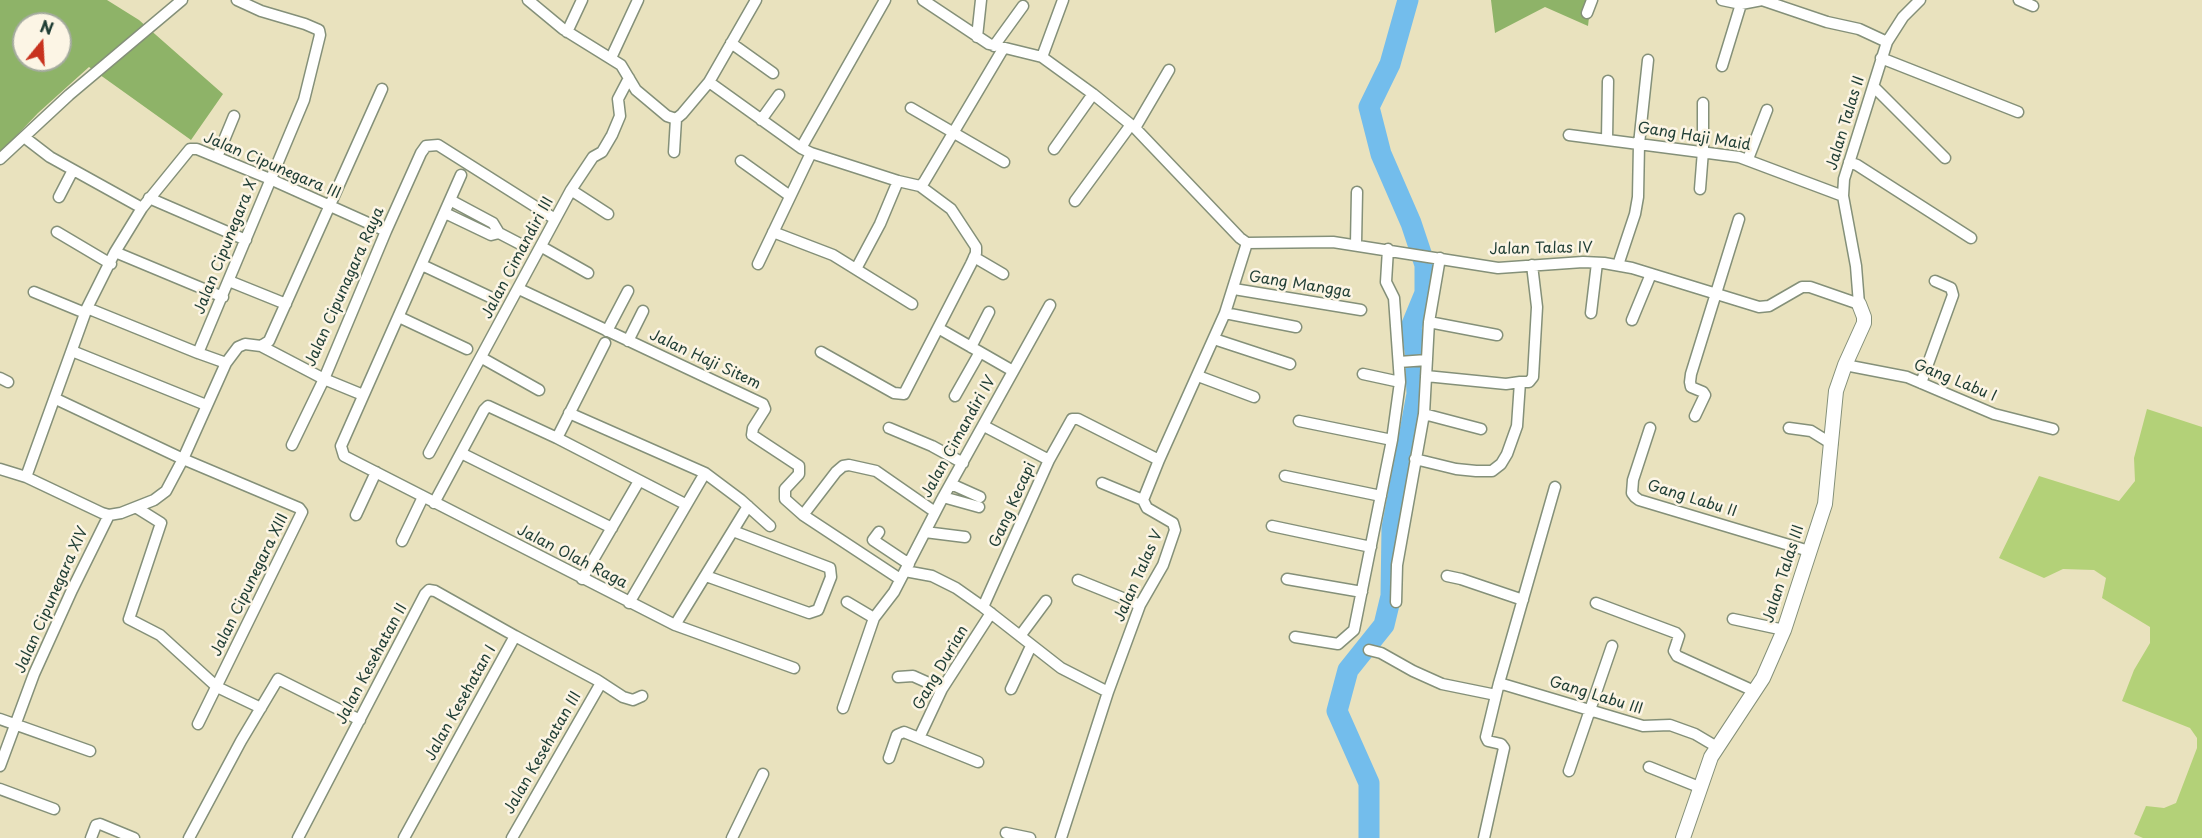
<!DOCTYPE html>
<style>
body{margin:0}
#map{position:relative;width:2202px;height:838px;overflow:hidden;background:#e9e2be;font-family:"Playpen Sans",sans-serif}
canvas{display:block}
.north{position:absolute;left:12px;top:12px;width:60px;height:60px;box-sizing:border-box;background:#fcf5e5;border:2px solid #a4ab9e;border-radius:50%;rotate:18deg;font-size:16px;font-weight:700;line-height:24px;text-align:center;color:#1f3d34}
.north::after{content:'';display:block;margin:auto;width:21px;height:27px;background:#c8321e;clip-path:polygon(50% 0,100% 100%,50% 72%,0 100%)}
</style>
<div id="map">
<canvas width="2202" height="838"></canvas>
<div class="north">N</div>
</div>
<script>
const context = document.querySelector('canvas').getContext('2d');
context.lineJoin = 'round';
function fillPath(path, color) { context.fillStyle = color; context.fill(path, 'evenodd'); }
const toPath = rows => new Path2D(rows.map(r => 'M' + r).join(''));
function stroke(path, color, width, dash) { context.strokeStyle = color; context.lineWidth = width; context.lineCap = dash ? 'butt' : 'round'; context.setLineDash(dash || []); context.stroke(path); }
function label(font, color, halo, rows, align = 'center') {
  context.font = font + ' "Playpen Sans",sans-serif'; context.lineWidth = 5; context.setLineDash([]); context.textBaseline = 'middle'; context.strokeStyle = halo; context.fillStyle = color; for (const [text, x, y, turn = 0] of rows) {
    context.save(); context.translate(x, y); context.rotate((+turn || 0) * Math.PI / 180); context.textAlign = isNaN(turn) ? turn : align; if (halo) context.strokeText(text, 0, 0); context.fillText(text, 0, 0); context.restore();
  }
}
const green = toPath([
 [2147,409,2202,427,2202,838,2143,838,2134,834,2146,806,2164,808,2176,803,2197,748,2197,738,2190,728,2122,701,2134,670,2150,643,2150,627,2102,598,2106,578,2094,570,2063,569,2044,578,1999,558,2039,476,2119,501,2135,481,2134,458]
]);
const forest = toPath([
 [0,0,107,0,139,20,223,94,191,140,89,67,38,113,0,153],
 [24,24,60,24,60,60,24,60],
 [1491,0,1591,0,1588,26,1545,7,1495,33]
]);
const river = toPath([
 [1369,838,1369,783,1337,711,1348,670,1384,625,1391,596,1392,528,1417,394,1415,351,1411,327,1425,293,1425,265,1411,223,1381,154,1369,107,1390,64,1408,0]
]);
const minor = toPath([
 [528,0,563,29,621,65,636,90,667,116,676,119,682,114,709,82,756,0],
 [923,0,989,44,1042,57,1093,94,1135,128,1240,238,1247,243,1333,242,1498,268,1583,262,1604,263,1632,268,1759,307,1769,306,1802,287,1810,287,1859,304,1856,266,1843,196,1844,179,1887,42,1903,17,1920,0],
 [1722,0,1741,4,1762,0,1827,22,1859,29,1887,42],
 [2019,0,2033,6],
 [1587,13,1592,0],
 [567,32,582,0],
 [977,37,981,0],
 [731,43,773,73],
 [994,46,1023,6],
 [1042,57,1063,0],
 [611,58,638,0],
 [1881,58,2018,112],
 [1722,66,1741,4],
 [709,82,801,148,811,153,898,181,920,186,951,209,976,247,976,253,971,264,904,394,894,393,821,352],
 [1874,87,1945,158],
 [911,108,1004,162],
 [761,120,779,95],
 [1135,128,1169,70],
 [1569,135,1739,157,1843,196],
 [24,137,50,157,142,208],
 [1607,139,1608,81],
 [801,148,885,0],
 [1054,149,1093,94],
 [674,152,676,119],
 [217,157,234,116],
 [0,159,69,95,182,0],
 [1748,159,1767,110],
 [741,161,790,196],
 [1849,162,1857,165,1971,238],
 [461,175,341,446,344,456,675,625,794,668],
 [920,186,924,182,1003,49],
 [1700,189,1703,151,1703,103],
 [571,190,608,214],
 [59,197,73,170],
 [149,198,246,240],
 [450,200,493,223,499,233,524,246],
 [1075,201,1130,126],
 [445,213,491,235,499,233],
 [57,232,111,264],
 [773,232,833,255,912,304],
 [1356,244,1357,192],
 [542,247,588,273],
 [115,252,223,297],
 [974,257,1003,274],
 [758,264,811,153],
 [422,265,490,297],
 [1618,265,1635,214,1638,197,1639,144,1648,60],
 [856,269,880,224,898,181],
 [229,281,286,304],
 [519,289,763,404,765,409,753,428,752,435,799,466,799,474,785,489,785,499,803,515,900,579],
 [1234,289,1361,310],
 [34,292,85,313],
 [87,308,198,353,226,363],
 [1225,313,1296,327],
 [1591,313,1597,263],
 [399,317,467,349],
 [1632,320,1651,274],
 [1429,322,1497,335],
 [938,328,1013,371],
 [607,331,628,291],
 [1214,339,1290,364],
 [628,341,643,311],
 [261,346,269,341,382,89],
 [971,347,989,312],
 [72,351,206,405],
 [198,353,304,100,320,35,319,30,305,24,261,11,237,0],
 [482,358,539,390],
 [1399,362,1427,360],
 [1845,365,1907,377,1994,414,2053,429],
 [1363,374,1400,382],
 [1198,376,1254,397],
 [1426,376,1506,384,1520,382],
 [0,378,8,382],
 [1921,383,1953,295,1951,288,1935,281],
 [955,396,980,352],
 [56,399,183,459,299,508,302,512,198,724],
 [569,413,705,473,741,500,770,526],
 [1424,414,1481,429],
 [1695,416,1705,395,1703,392,1691,387,1690,382,1691,374,1739,219],
 [1299,421,1392,440],
 [984,426,1049,460],
 [889,428,932,446,963,463],
 [1650,428,1633,480,1632,493,1635,497,1639,500,1809,551],
 [1789,428,1811,431,1832,444],
 [557,438,605,343],
 [292,445,324,379,363,395],
 [429,453,571,190,593,157,602,152,612,135,620,116,618,99,629,78],
 [461,453,612,528],
 [1415,459,1456,469,1476,471,1492,471,1501,464,1507,454,1517,426,1520,382,1529,382,1533,377,1537,307,1532,265],
 [0,469,26,477,102,513,109,515,121,513,154,500,166,491,183,459,226,363,238,347,245,344,261,346,324,379,386,231,421,153,426,146,438,145,555,219],
 [1285,476,1381,496],
 [26,477,87,308,115,252,142,208,190,149,197,149,270,179,386,231],
 [1102,483,1143,500],
 [951,484,980,497],
 [943,497,979,507],
 [434,503,484,410,488,406,557,438,685,504],
 [137,508,161,523,129,619,160,635,217,687,261,708],
 [356,515,376,472],
 [803,515,836,472,843,466,849,465,876,471,935,512],
 [1272,526,1371,547],
 [879,532,873,540,909,564],
 [925,532,965,537],
 [402,541,423,497],
 [905,571,932,576,956,588,983,607,1061,668,1108,692],
 [706,576,809,613,818,610,831,577,830,568,733,531],
 [1447,576,1461,579,1523,600],
 [582,579,639,481],
 [1287,579,1362,592],
 [1078,580,1140,605],
 [847,602,874,618],
 [1396,602,1397,565,1424,414,1429,322,1440,258],
 [629,603,705,473],
 [1596,603,1676,633,1679,636,1674,651,1677,656,1754,691],
 [983,607,1049,460,1072,419,1078,419,1159,460],
 [1733,619,1784,630],
 [675,625,748,506],
 [1020,636,1046,601],
 [1295,637,1338,644,1354,630,1392,440,1400,382,1394,298,1386,282,1388,249],
 [1369,650,1381,653,1413,671,1442,684,1496,695],
 [898,677,913,676,942,689],
 [1499,683,1643,726,1670,725,1695,734,1717,747],
 [1011,689,1031,646],
 [843,708,874,618,894,592,941,501,1050,305],
 [0,719,90,751],
 [919,738,942,689,991,613],
 [889,758,897,735,904,732,978,762],
 [0,766,34,674,72,590,109,515],
 [1649,767,1699,787],
 [1569,771,1612,646],
 [0,789,54,809],
 [1006,833,1030,838],
 [91,838,96,825,100,824,134,838],
 [189,838,241,741,278,679,360,720],
 [298,838,425,594,429,590,435,591,515,636],
 [404,838,515,636,597,680,623,697,633,700,642,696],
 [512,838,601,683],
 [732,838,763,774],
 [1061,838,1108,692,1140,605,1163,565,1175,530,1173,523,1147,508,1143,500,1159,460,1225,313,1247,243],
 [1484,838,1504,748,1501,744,1488,741,1486,737,1499,683,1555,487]
]);
const tertiary = toPath([
 [1683,838,1711,757,1763,678,1784,630,1825,504,1836,391,1845,365,1864,323,1864,317,1859,304]
]);
const streetNames = [
 ["Jalan Talas II",1846,123,-73],
 ["Gang Haji Maid",1694,137,9],
 ["Jalan Cipunegara III",272,166,23],
 ["Jalan Cipunegara X",226,247,-68],
 ["Jalan Talas IV",1541,249,-1],
 ["Jalan Cimandiri III",518,258,-62],
 ["Gang Mangga",1300,285,9],
 ["Jalan Cipunagara Raya",345,287,-66],
 ["Jalan Haji Sitem",705,360,25],
 ["Gang Labu I",1955,381,22],
 ["Jalan Cimandiri IV",959,437,-61],
 ["Gang Labu II",1692,499,17],
 ["Gang Kecapi",1013,505,-66],
 ["Jalan Olah Raga",572,557,27],
 ["Jalan Talas III",1784,574,-72],
 ["Jalan Talas V",1139,576,-66],
 ["Jalan Cipunegara XIII",250,585,-64],
 ["Jalan Cipunegara XIV",52,600,-66],
 ["Jalan Kesehatan II",372,664,-62],
 ["Gang Durian",941,668,-60],
 ["Gang Labu III",1596,696,17],
 ["Jalan Kesehatan I",461,703,-61],
 ["Jalan Kesehatan III",543,753,-60]
];
fillPath(green, '#b3d178');
fillPath(forest, '#8eb368');
stroke(river, '#73bdec', 21);
stroke(minor, '#849079', 13);
stroke(tertiary, '#849079', 16);
stroke(minor, '#fff', 10);
stroke(tertiary, '#fff', 14);
label('15px', '#1f3d34', '#fcf5e5', streetNames);
</script>
